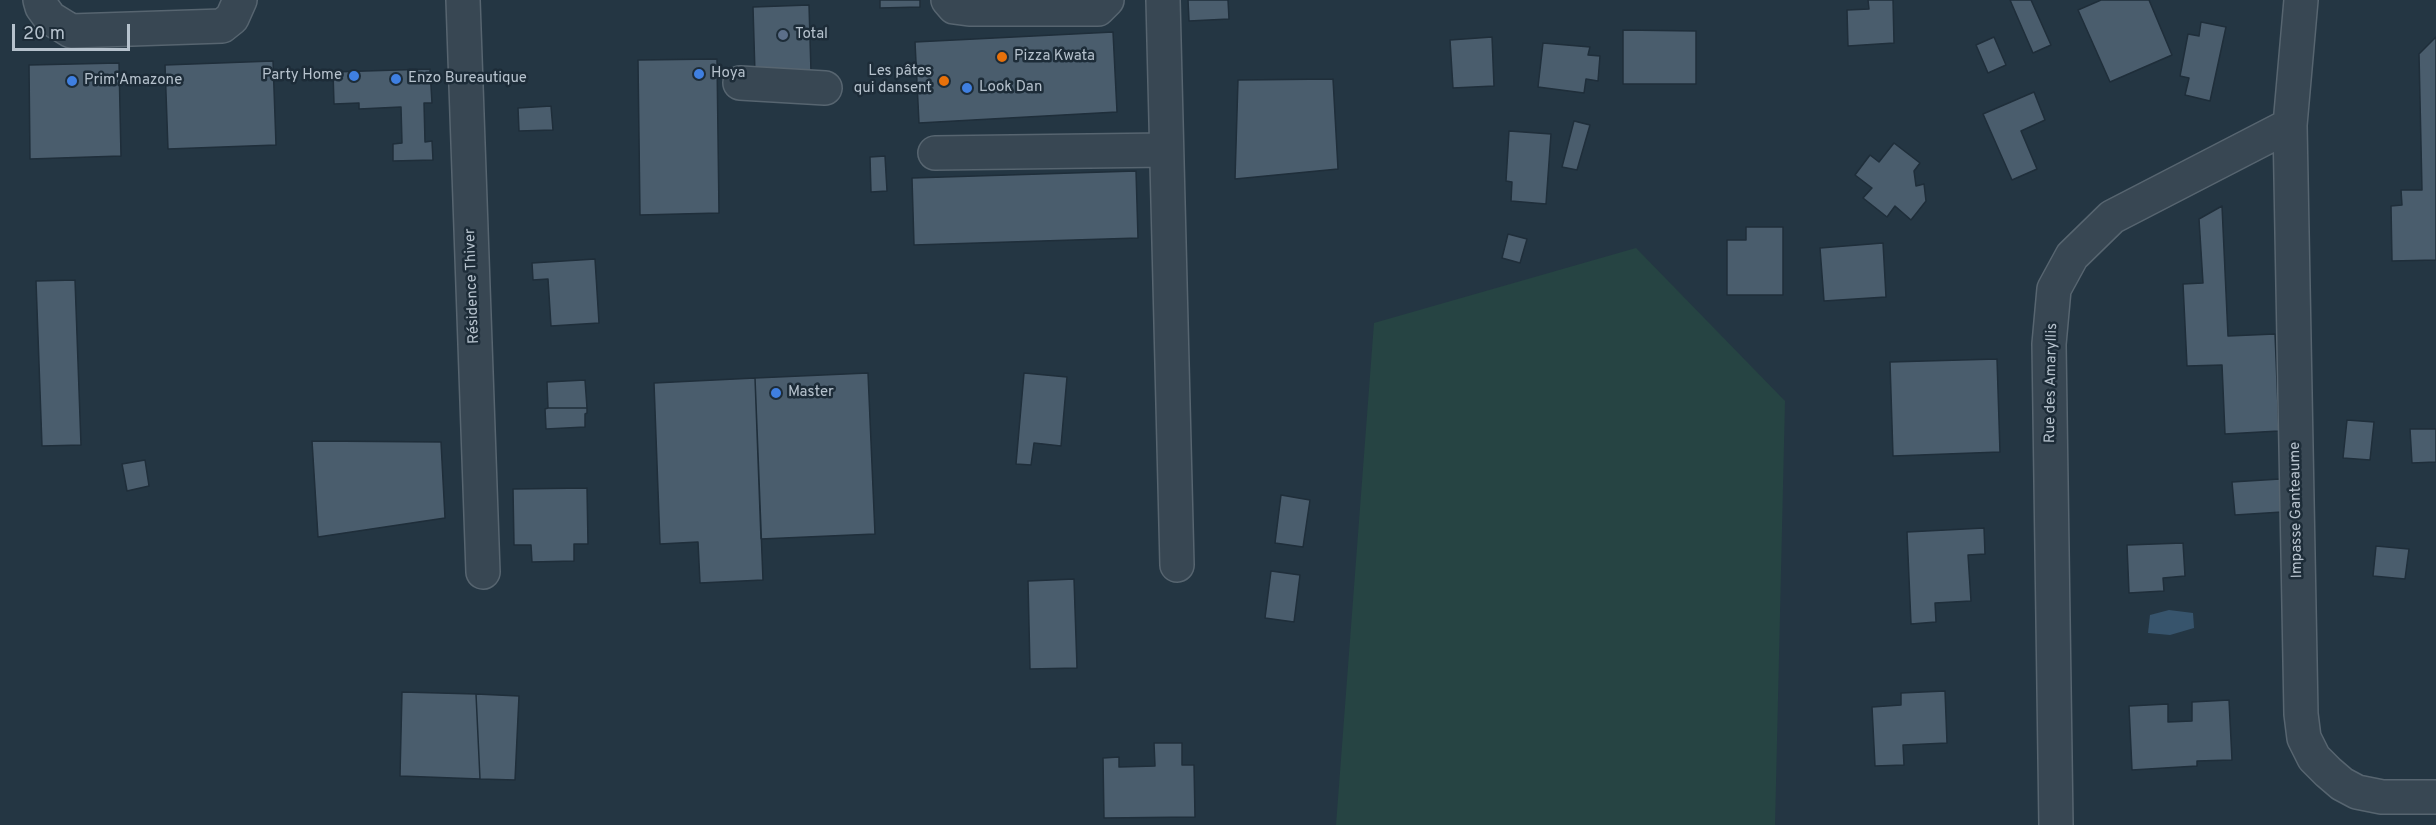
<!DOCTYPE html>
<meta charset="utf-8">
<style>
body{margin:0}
#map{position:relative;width:2436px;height:825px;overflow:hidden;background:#243643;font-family:Overpass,sans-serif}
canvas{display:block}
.scale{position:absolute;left:12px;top:24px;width:118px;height:27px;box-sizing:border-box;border:3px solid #b6c2cd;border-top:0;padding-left:8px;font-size:18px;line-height:21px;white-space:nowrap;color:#b6c2cd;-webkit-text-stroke:4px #1d2c38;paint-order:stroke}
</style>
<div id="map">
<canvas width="2436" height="825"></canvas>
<div class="scale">20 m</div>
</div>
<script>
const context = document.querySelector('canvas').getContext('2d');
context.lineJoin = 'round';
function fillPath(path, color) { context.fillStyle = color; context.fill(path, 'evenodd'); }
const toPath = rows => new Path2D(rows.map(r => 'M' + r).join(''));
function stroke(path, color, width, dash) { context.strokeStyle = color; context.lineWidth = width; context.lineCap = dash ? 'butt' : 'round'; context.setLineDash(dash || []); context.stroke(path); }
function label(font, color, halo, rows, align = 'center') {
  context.font = font + ' Overpass,sans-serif'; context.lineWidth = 5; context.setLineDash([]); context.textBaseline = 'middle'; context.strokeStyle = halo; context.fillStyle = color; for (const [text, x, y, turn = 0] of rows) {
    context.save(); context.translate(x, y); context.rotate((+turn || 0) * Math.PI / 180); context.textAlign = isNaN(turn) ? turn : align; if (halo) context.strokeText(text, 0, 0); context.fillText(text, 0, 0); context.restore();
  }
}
const green = toPath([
 [1636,248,1785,401,1775,825,1336,825,1374,323]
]);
const water = toPath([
 [2169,610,2193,613,2194,628,2170,635,2148,633,2150,615]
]);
const building = toPath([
 [880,0,920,0,920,7,880,8,880,0],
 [1188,0,1228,0,1229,19,1189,21,1188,0],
 [1868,0,1893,0,1894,43,1848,46,1847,10,1869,9,1868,0],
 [2010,0,2031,0,2051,45,2033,53,2010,0],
 [2101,0,2149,0,2172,55,2110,82,2078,10,2101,0],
 [809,5,811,72,755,74,753,7,809,5],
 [2201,22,2226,27,2210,101,2185,95,2189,78,2180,76,2188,34,2199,36,2201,22],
 [1623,30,1696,31,1696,84,1623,84,1623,30],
 [1113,32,1117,112,919,123,915,42,1113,32],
 [1492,37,1494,86,1453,88,1450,40,1492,37],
 [1994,37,2006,65,1988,73,1976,45,1994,37],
 [2436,37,2436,260,2392,261,2391,206,2402,205,2401,190,2422,190,2419,54,2436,37],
 [1543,43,1590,47,1588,55,1600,56,1598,81,1586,79,1584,93,1538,87,1543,43],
 [717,59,719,213,640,215,638,60,717,59],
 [273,61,276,145,168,149,165,65,273,61],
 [119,63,121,156,30,159,29,65,119,63],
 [430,69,432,103,424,103,425,142,432,141,433,160,393,161,393,144,402,143,401,107,359,109,359,103,334,104,333,72,430,69],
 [1333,79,1338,169,1235,179,1238,80,1333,79],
 [2034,92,2045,120,2021,131,2037,169,2012,180,1983,114,2034,92],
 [551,106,553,130,519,131,518,108,551,106],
 [1574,121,1590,125,1577,170,1562,167,1574,121],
 [1509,131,1551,134,1546,204,1511,201,1512,182,1506,181,1509,131],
 [1894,143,1920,163,1914,171,1916,186,1924,184,1926,201,1911,220,1895,206,1887,217,1863,198,1872,188,1855,175,1870,155,1879,162,1894,143],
 [885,156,887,191,871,192,870,157,885,156],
 [1136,171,1138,238,914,245,912,178,1136,171],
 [2222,206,2228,336,2275,334,2279,431,2225,434,2222,365,2187,366,2183,284,2203,283,2199,219,2222,206],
 [1746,227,1783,227,1783,295,1727,295,1727,240,1746,240,1746,227],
 [1508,234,1527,239,1520,263,1502,258,1508,234],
 [1883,243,1886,297,1824,301,1820,248,1883,243],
 [595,259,599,323,551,326,548,279,533,280,532,263,595,259],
 [75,280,81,445,42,446,36,281,75,280],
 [1997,359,2000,452,1893,456,1890,362,1997,359],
 [868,373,875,534,761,539,755,378,868,373],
 [1024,373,1067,377,1061,446,1034,443,1031,465,1016,464,1024,373],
 [755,378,763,580,700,583,698,542,660,544,654,383,755,378],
 [585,380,587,408,548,408,547,382,585,380],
 [548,408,587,408,587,413,585,414,585,427,546,429,545,409,548,408],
 [2347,420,2374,422,2370,460,2343,458,2347,420],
 [2410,429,2436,429,2436,462,2412,463,2410,429],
 [312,441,441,442,445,518,318,537,312,441],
 [145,460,149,486,127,491,122,464,145,460],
 [2280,479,2282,512,2235,515,2232,482,2280,479],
 [587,488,588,544,574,544,574,561,532,562,531,545,514,545,513,489,587,488],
 [1281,495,1310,500,1303,547,1275,543,1281,495],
 [1984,528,1985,554,1968,555,1971,601,1935,603,1936,622,1911,624,1907,532,1984,528],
 [2183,543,2185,576,2163,578,2164,591,2129,593,2127,545,2183,543],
 [2376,546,2409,549,2405,579,2373,576,2376,546],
 [1271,571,1300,575,1294,622,1265,618,1271,571],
 [1074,579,1077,668,1030,669,1028,581,1074,579],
 [1945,691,1947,743,1903,745,1904,765,1875,766,1872,707,1901,705,1901,693,1945,691],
 [402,692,476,694,480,779,400,776,402,692],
 [476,694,519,696,515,780,480,779,476,694],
 [2229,700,2232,760,2197,761,2197,766,2132,770,2129,706,2168,704,2168,722,2192,721,2192,702,2229,700],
 [1154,743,1182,743,1182,765,1194,765,1195,817,1104,818,1103,758,1119,757,1119,767,1155,766,1154,743]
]);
const minor = toPath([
 [40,0,42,7,50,18,71,31,222,26,232,18,240,0],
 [463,0,483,572],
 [948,0,954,7,969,9,1098,9,1107,0],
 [1163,0,1177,565],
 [2301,0,2290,125,2301,714,2304,738,2314,758,2328,772,2342,784,2357,792,2382,797,2436,797],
 [740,83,825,88],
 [935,153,1166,150],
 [2056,825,2049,344,2054,289,2072,256,2112,217,2290,125]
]);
const markers = [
 [783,35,6,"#5c6f8a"],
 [1002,57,6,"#e8710a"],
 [699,74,6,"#3f7fe0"],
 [354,76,6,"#3f7fe0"],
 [396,79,6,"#3f7fe0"],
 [72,81,6,"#3f7fe0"],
 [944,81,6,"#e8710a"],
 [967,88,6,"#3f7fe0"],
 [776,393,6,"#3f7fe0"]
];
const poiNames = [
 ["Total",795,35],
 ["Pizza Kwata",1014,57],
 ["Les pâtes",932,72,"right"],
 ["qui dansent",932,89,"right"],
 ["Hoya",711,74],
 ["Party Home",342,76,"right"],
 ["Enzo Bureautique",408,79],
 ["Prim'Amazone",84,81],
 ["Look Dan",979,88],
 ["Master",788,393]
];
const streetNames = [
 ["Résidence Thiver",473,286,-92],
 ["Rue des Amaryllis",2052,383,-89],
 ["Impasse Ganteaume",2297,510,-91]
];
fillPath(green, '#264443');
fillPath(water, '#37546c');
fillPath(building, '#4a5d6d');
stroke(building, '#1f2e3a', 1.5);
stroke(minor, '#576570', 36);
stroke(minor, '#384753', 33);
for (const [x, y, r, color] of markers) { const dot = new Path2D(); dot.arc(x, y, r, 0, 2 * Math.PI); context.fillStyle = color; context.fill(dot); stroke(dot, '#1d2c38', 2); }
label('15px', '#b6c2cd', '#1d2c38', poiNames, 'left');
label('15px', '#b6c2cd', '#1d2c38', streetNames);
</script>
